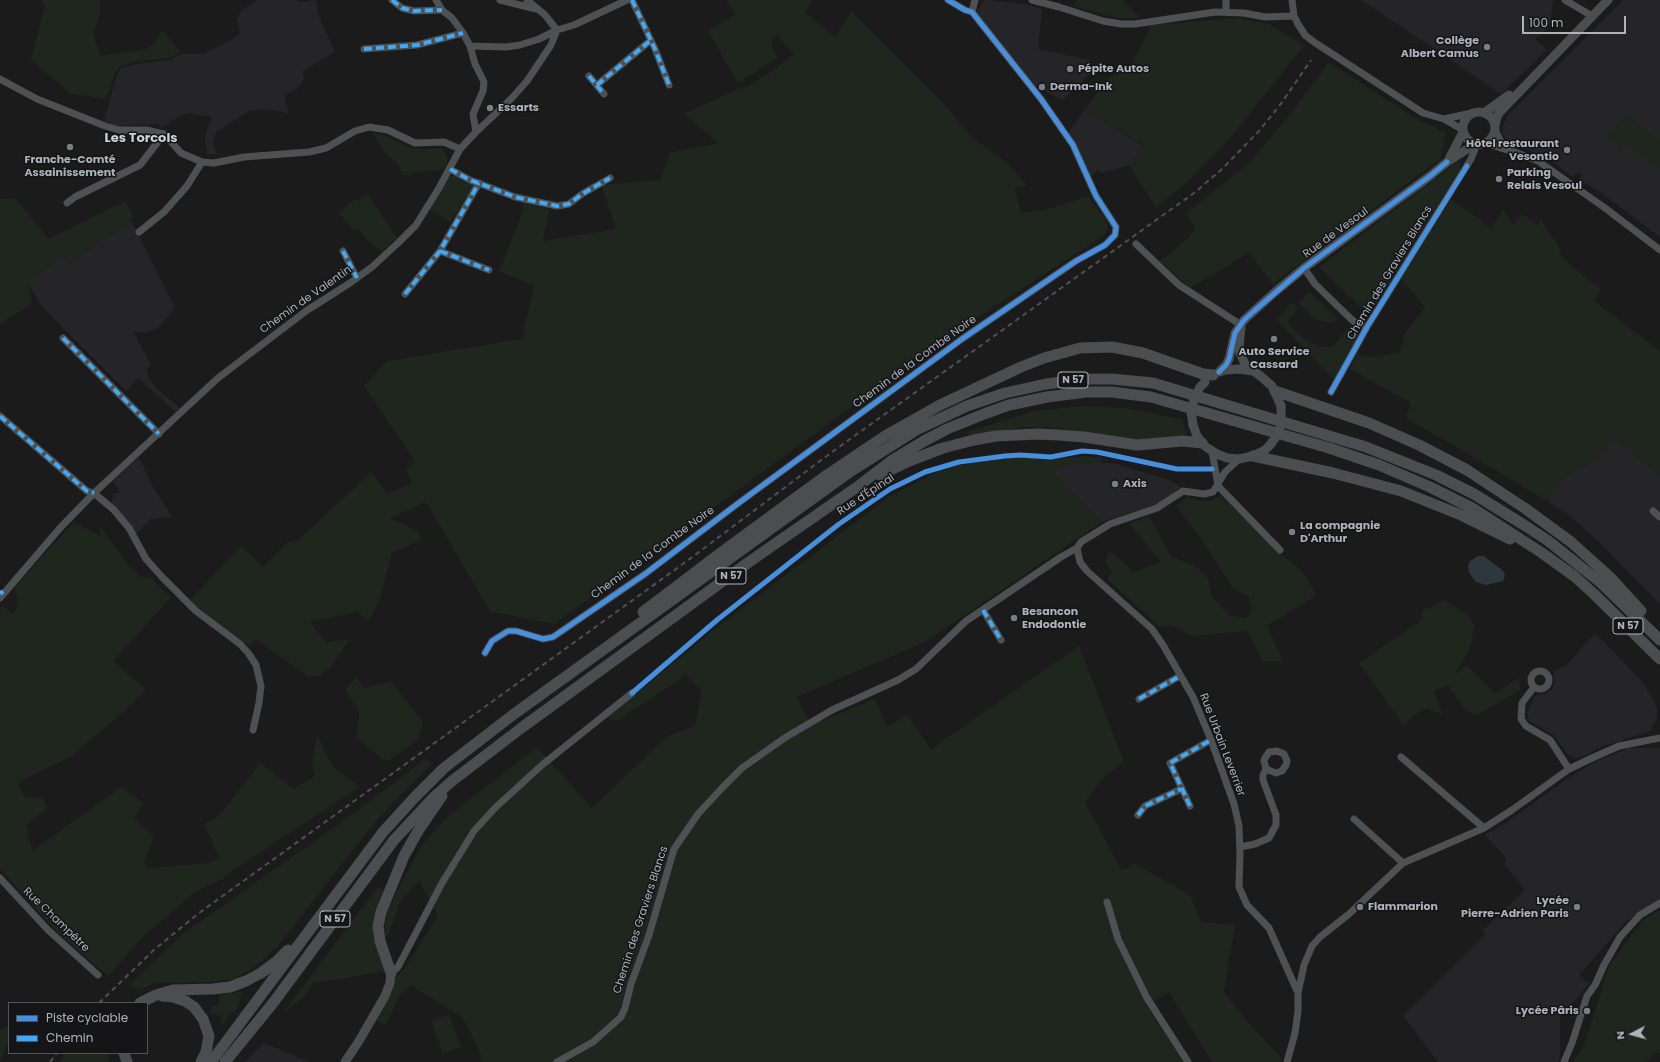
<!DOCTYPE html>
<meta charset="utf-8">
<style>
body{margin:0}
#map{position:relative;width:1660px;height:1062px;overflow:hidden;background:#1b1b1b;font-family:Poppins,sans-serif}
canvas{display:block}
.legend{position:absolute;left:8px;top:1002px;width:140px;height:52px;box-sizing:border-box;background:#151517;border:1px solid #515459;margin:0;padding:5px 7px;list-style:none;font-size:12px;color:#acb3bc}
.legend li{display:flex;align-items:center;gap:8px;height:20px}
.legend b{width:20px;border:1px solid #515459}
.north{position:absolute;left:1612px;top:1014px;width:40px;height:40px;-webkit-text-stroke:3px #151517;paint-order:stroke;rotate:264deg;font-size:11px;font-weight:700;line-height:16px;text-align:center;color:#acb3bc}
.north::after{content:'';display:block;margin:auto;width:14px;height:18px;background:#acb3bc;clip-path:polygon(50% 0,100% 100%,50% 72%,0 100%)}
.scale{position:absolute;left:1522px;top:16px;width:104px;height:18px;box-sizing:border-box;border:2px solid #acb3bc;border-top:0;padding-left:5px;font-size:12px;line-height:14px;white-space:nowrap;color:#acb3bc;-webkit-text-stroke:3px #151517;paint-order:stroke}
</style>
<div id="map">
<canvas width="1660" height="1062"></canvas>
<ul class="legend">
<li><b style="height:5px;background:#468fdf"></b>Piste cyclable</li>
<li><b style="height:5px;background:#3fa9f5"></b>Chemin</li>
</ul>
<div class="north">N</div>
<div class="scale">100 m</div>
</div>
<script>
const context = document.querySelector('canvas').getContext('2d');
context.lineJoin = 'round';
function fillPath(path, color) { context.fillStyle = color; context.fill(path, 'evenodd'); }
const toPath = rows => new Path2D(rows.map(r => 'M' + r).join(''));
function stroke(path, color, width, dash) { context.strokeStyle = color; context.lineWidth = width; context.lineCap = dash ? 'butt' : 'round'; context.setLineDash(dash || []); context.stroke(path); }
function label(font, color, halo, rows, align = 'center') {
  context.font = font + ' Poppins,sans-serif'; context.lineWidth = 3; context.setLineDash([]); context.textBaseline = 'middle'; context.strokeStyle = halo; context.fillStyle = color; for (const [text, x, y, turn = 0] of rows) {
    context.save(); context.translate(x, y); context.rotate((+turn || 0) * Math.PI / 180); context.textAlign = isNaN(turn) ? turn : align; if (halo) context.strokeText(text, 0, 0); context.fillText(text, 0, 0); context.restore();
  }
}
const built = toPath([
 [256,0,296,0,299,2,316,0,319,17,335,52,302,72,305,78,297,89,285,95,286,104,289,113,262,109,248,112,216,132,213,144,217,154,207,154,205,136,212,117,189,113,180,115,162,128,157,124,116,126,104,122,115,81,117,74,122,68,136,64,169,60,182,54,203,54,236,37,240,32,237,20,241,11],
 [984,0,1025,4,1042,9,1038,49,1090,60,1090,74,1062,100,1034,85,976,13],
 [1361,0,1552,0,1553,1,1550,24,1548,28,1535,39,1547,50,1501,94],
 [1623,0,1660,0,1660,237,1607,197,1579,179,1582,175,1578,172,1573,177,1549,159,1508,141,1503,135,1503,126,1508,115],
 [1085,109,1088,113,1144,146,1129,165,1103,173,1097,170,1091,177,1068,133],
 [131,220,175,308,158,328,144,333,133,331,151,365,147,369,149,379,159,391,180,408,176,412,138,378,126,391,50,315,40,304,28,283,31,260,63,256,69,263,111,234,120,230],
 [1615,438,1660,475,1660,604,1603,546,1569,515,1547,501,1564,476,1595,460],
 [139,457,152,485,172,517,151,519,134,536,112,504,113,494,120,492,113,481],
 [1086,463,1112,463,1169,480,1181,487,1161,504,1102,522,1055,474,1061,466],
 [1595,633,1641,680,1653,699,1657,709,1657,719,1655,720,1656,721,1650,731,1604,746,1579,758,1574,758,1567,754,1554,735,1529,721,1527,712,1534,698,1537,695,1545,694,1553,688,1555,683,1554,672,1568,664],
 [1628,748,1660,748,1660,899,1626,922,1579,975,1589,984,1560,1017,1560,1054,1559,1062,1438,1062,1403,1016,1485,935,1482,931,1525,890,1505,865,1506,858,1485,835,1506,823,1564,781,1591,764],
 [264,1043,309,1062,245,1062]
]);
const green = toPath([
 [41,0,100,0,100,16,94,32,96,44,101,56,146,49,154,44,162,30,181,52,168,58,135,62,121,66,115,73,107,99,71,94,31,60,45,5],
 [726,0,813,0,805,12,835,37,851,11,946,106,972,138,1005,161,1027,185,1015,188,1020,209,1020,213,1044,210,1088,196,1106,220,1108,229,1103,236,945,339,554,624,490,611,426,502,390,518,419,532,420,541,392,552,380,599,369,620,357,612,310,622,326,642,350,639,330,668,319,676,308,676,255,639,250,646,212,621,188,602,241,546,263,567,289,541,294,544,371,472,387,493,412,484,406,468,415,462,414,460,364,386,387,361,522,339,534,286,499,271,520,219,524,203,549,209,543,241,616,229,601,185,660,180,670,153,718,143,684,114,737,89,748,87,771,72,794,54,777,35,772,41,772,45,777,58,738,83,708,31,736,14],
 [1077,0,1122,0,1139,16,1138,18,1118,18,1098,13,1074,6],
 [1236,18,1269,24,1304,46,1228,141,1186,183,1156,208,1129,165,1144,145,1088,113,1085,109,1109,78,1131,65,1152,25],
 [1329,62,1420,121,1446,133,1440,159,1273,284,1249,253,1190,288,1160,261,1187,239,1195,228,1186,213,1249,163,1291,113],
 [1626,114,1660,141,1660,169,1626,144,1620,149,1607,137],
 [373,133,383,135,413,149,442,149,447,156,447,163,443,170,414,172,410,175,403,175,397,163,385,153],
 [1457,162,1460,163,1460,169,1369,315,1319,267],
 [455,174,474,185,450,222,429,209,450,176],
 [368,195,397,237,382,252,366,239,358,228,355,230,353,229,339,213,353,201],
 [15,198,49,239,125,201,134,217,120,230,111,234,68,263,62,256,28,283,32,303,0,324,0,199],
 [1451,199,1491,228,1503,210,1513,225,1522,214,1537,225,1541,220,1553,238,1561,251,1559,253,1572,267,1601,289,1594,301,1660,351,1660,475,1615,438,1595,460,1564,476,1547,501,1451,444,1406,418,1411,403,1350,369,1357,354,1374,358,1399,352,1406,332,1425,307,1401,279],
 [1309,292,1337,318,1336,321,1330,323,1316,320,1299,303],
 [1294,303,1297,307,1295,313,1288,321,1289,325,1307,341,1322,347,1333,347,1349,327,1356,332,1358,330,1360,333,1334,380,1277,320,1289,305],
 [1083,406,1126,408,1182,419,1187,435,1157,440,1143,441,1059,428,1025,427,968,436,967,432,1034,411],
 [1084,456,1104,458,1099,463,1061,466,1055,474,1102,522,925,642,797,697,811,725,875,699,887,727,907,715,931,749,1079,646,1124,762,1104,777,1085,802,1122,871,1134,863,1191,896,1201,922,1235,925,1224,992,1252,1027,1282,1058,1280,1062,1212,1062,1169,992,1147,1006,1184,1062,480,1062,482,1058,463,1018,411,985,400,994,386,1026,376,1020,393,979,405,968,438,915,419,881,400,902,386,940,384,929,388,909,421,846,447,817,537,747,592,808,666,737,695,726,702,692,686,675,616,721,606,718,720,625,890,496,937,472,959,465,1015,457,1058,459],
 [1220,496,1229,503,1276,550,1302,571,1317,595,1267,626,1283,661,1262,661,1248,631,1192,636,1172,625,1160,627,1107,579,1112,572,1105,561,1109,552,1114,554,1134,572,1161,562,1129,524,1149,516,1171,556,1193,565,1207,576,1212,596,1229,615,1246,618,1251,612,1249,597,1233,588,1201,539,1176,506,1187,497,1201,501,1212,500],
 [74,522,101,536,99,525,129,566,141,577,149,577,171,597,113,661,146,689,121,714,72,756,21,781,17,785,26,797,43,798,47,809,26,825,32,851,121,787,144,803,134,818,154,837,144,862,149,868,208,863,219,858,204,824,220,815,260,763,294,789,315,776,312,763,317,735,332,766,360,787,235,869,222,879,195,892,145,935,108,976,58,933,0,869,0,608,2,606,13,614,18,605,15,587],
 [1445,600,1469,616,1474,625,1470,649,1455,674,1467,665,1495,694,1518,677,1521,690,1476,715,1466,711,1448,685,1434,691,1443,715,1426,708,1412,716,1405,725,1399,719,1359,663,1423,619,1422,610],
 [356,677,364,688,391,681,423,722,418,740,386,762,357,738,359,710,345,690],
 [425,759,433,762,394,801,368,831,277,947,253,968,234,979,207,982,156,983,138,990,129,985,184,933,346,819],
 [378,887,384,889,375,920,373,935,387,971,314,983,303,998,282,1014],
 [1660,910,1660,1054,1656,1052,1646,1062,1573,1062,1585,1043,1609,966,1642,921],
 [243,991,237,1009,228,1015,225,1025,221,1023,222,1016,211,1013,212,1006,219,1006,219,996],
 [449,1014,461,1047,443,1054,431,1021],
 [9,1026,9,1044,7,1044,0,1062,0,1031],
 [65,1053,108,1053,109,1062,60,1062]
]);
const water = toPath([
 [1478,556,1484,556,1503,571,1505,575,1503,581,1486,585,1476,582,1469,573,1468,566,1470,561]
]);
const minor = toPath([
 [392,0,402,8,414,11,442,10],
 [436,0,442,10,452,18,463,33,470,46,475,64,484,82,483,91,473,114,476,132],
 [500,0,536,9],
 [632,0,655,49,669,85],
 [1032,0,1059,7,1103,21,1121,24,1135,24,1215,12,1244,13,1265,17,1294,16],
 [1292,0,1294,16,1298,24,1305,35,1314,42,1423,113,1444,119,1463,130],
 [1565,0,1592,16],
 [972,12,975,0],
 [1226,12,1226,0],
 [470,46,506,47,520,45,539,39,557,30,545,15,527,0],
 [364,49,417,45,463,33],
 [589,76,604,94],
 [0,79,37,99,105,126,119,130,146,130,164,134,181,153,202,162,214,163,244,157,309,152,326,148,355,131,369,127,388,130,415,143,444,142,460,149],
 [597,85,651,40],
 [1444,119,1472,113],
 [1495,130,1501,142,1510,149],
 [1486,143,1501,148,1512,151,1538,161,1605,208,1660,250],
 [450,169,470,180,515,197,557,206,569,204,582,194,610,178],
 [67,203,75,197,140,165,164,134],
 [139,232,164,212,187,186,202,162],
 [1136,244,1179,285,1241,325],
 [343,251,357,278],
 [440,251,489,270],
 [1304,268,1315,284,1351,319,1357,324,1367,327],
 [405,294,440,251,479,183],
 [63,338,159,434],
 [1331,392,1367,327,1471,159,1477,144],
 [0,416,87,491,94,493,114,510,129,528,146,559,163,578,196,611,240,644,249,654,256,665,261,686,259,703,253,730],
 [1212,451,1218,485],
 [1239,459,1225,472,1213,492,1204,494,1183,491,1157,508,1110,524,1081,542,1077,548,1080,562,1087,571,1152,629,1163,645,1193,697,1211,740,1234,804,1239,826,1240,854,1239,887,1247,905,1269,928,1298,993,1298,1011,1295,1033,1287,1062],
 [1218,486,1280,550],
 [1653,511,1660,517],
 [0,598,60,528,94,493,218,378,306,311,350,283,372,267,398,243,416,225,439,188,460,149,476,132,511,99,527,81,551,45,557,30,574,25,627,0],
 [983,610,1001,640],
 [485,653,492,641,508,631,516,631,543,639,553,637,645,574,740,502,962,339,1076,261,1105,245,1115,235,1116,227,1096,196,1073,145,1041,99,972,12,965,10,948,0],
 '1531 680a9 9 0 1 1 18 0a9 9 0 1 1-18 0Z',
 [1534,687,1522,703,1521,719,1526,726,1550,740,1569,769],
 [1139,699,1180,676],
 [1401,757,1484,828],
 [1190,806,1170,763,1211,740],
 [1138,815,1145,806,1181,789],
 [1354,819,1403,863],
 [1240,847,1255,844,1269,838,1276,825,1276,815,1263,780,1263,775,1266,769,1264,761,1265,758,1269,752,1277,751,1284,754,1287,761,1286,765,1282,771,1276,773,1266,769],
 [0,878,48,930,98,975],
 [1107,902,1118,939,1147,998,1188,1062],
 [391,973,398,967,442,883,474,831,495,808,542,765,632,693],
 [1298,993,1304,965,1312,946,1320,937,1349,914,1403,863,1484,828,1512,810,1569,769,1592,758,1619,746,1660,738],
 [557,1062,593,1042,621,1017,625,1008,631,984,649,935,674,849,698,814,722,788,742,768,786,737,832,710,898,680,916,669,966,621,1061,557,1077,548],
 [1564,1062,1572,1043,1587,996,1595,985,1604,965,1620,937,1640,915,1660,903]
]);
const major = toPath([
 '1463 128a16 16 0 1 1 32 0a16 16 0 1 1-32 0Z',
 [1484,113,1509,95],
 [1495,126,1497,116,1500,112,1608,0],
 [1449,159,1463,132],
 [1241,327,1239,347,1240,353,1245,364,1253,371],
 [1219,372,1226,365,1229,359,1235,333,1244,320,1275,292,1304,268,1430,176,1447,162,1475,144],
 [1219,372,1226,370,1239,369,1253,371,1258,374,1272,386,1281,406],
 [1193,425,1197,436,1206,447,1217,454,1227,458,1239,459,1253,456,1265,450,1270,445],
 [345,1062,359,1041,385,996,390,983,391,973]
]);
const highway = toPath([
 [1275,391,1369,423,1419,445,1467,470,1526,509,1571,542,1610,577,1641,611],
 [1253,456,1333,473,1401,491,1461,515,1510,539],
 [880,475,909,461,943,448,974,440,996,436,1038,434,1058,435,1084,437,1137,445,1183,441,1202,443],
 [643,612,722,552,827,475,885,436,940,405,1021,367,1044,358,1080,348,1112,347,1143,353,1203,374,1213,375],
 [391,973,380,941,378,926,381,912,404,856,418,831,442,796],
 [162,996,173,997,185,1001,194,1007,203,1019,209,1036,206,1052,201,1062],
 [140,1003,156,995,173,990,213,989,230,987,246,981,261,973,276,962,288,950],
 [124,1053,127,1062],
 [211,1062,383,832,415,797,444,768,514,714,851,471,916,430,967,406,1005,393,1046,384,1085,379,1112,379,1153,383,1366,447,1436,475,1474,494,1524,525,1547,540,1600,582,1660,640],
 [225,1062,273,1003,394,840,434,797,452,781,524,726,749,562,857,487,891,461,924,441,947,429,984,414,1009,405,1047,397,1086,392,1112,392,1151,397,1329,448,1379,465,1430,487,1474,509,1542,553,1574,576,1594,594,1660,659]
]);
const rail = toPath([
 [99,1003,155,949,199,913,687,561,832,452,1194,193,1221,170,1259,131,1280,105,1311,60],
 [50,1062,57,1053]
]);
const majorBridge = toPath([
 [1193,425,1191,411,1194,400,1200,387,1205,382],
 [1270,445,1278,434,1281,424,1281,406]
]);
const quiet = toPath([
 [392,0,402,8,414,11,442,10],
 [632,0,655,49,669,85],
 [364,49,417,45,463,33],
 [589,76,604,94],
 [597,85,651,40],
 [450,169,470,180,515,197,557,206,569,204,582,194,610,178],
 [343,251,357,278],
 [440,251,489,270],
 [405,294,440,251,479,183],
 [63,338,159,434],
 [0,416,87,491,94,493],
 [0,591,3,594],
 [983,610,1001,640],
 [1139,699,1180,676],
 [1190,806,1170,763,1211,740],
 [1138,815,1145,806,1181,789]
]);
const cycleway = toPath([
 [1219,372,1226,365,1229,359,1235,333,1244,320,1254,311,1304,268,1430,176,1447,162],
 [1331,392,1367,327,1467,166],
 [485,653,492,641,508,631,516,631,543,639,553,637,645,574,740,502,962,339,1076,261,1105,245,1115,235,1116,227,1096,196,1073,145,1041,99,972,12,965,10,948,0],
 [632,693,717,620,839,524,890,489,925,472,959,462,1005,456,1020,455,1051,457,1082,451,1097,452,1177,469,1212,469]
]);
const markers = [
 [1487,47,4,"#797e84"],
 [1070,69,4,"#797e84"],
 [1042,87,4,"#797e84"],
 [490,108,4,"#797e84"],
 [70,147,4,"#797e84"],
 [1567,150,4,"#797e84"],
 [1499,179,4,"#797e84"],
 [1274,339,4,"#797e84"],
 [1115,484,4,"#797e84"],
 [1292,532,4,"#797e84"],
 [1014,618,4,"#797e84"],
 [1360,907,4,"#797e84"],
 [1577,907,4,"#797e84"],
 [1587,1011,4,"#797e84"]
];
const shields = [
 [1073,380,30],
 [731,576,30],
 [1628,626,30],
 [335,919,30]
];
const shieldNames = [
 ["N 57",1073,380],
 ["N 57",731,576],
 ["N 57",1628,626],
 ["N 57",335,919]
];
const poiNames = [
 ["Collège",1479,41,"right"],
 ["Albert Camus",1479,54,"right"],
 ["Pépite Autos",1078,69],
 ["Derma-Ink",1050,87],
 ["Essarts",498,108],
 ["Hôtel restaurant",1559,144,"right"],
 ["Vesontio",1559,157,"right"],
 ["Franche-Comté",70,160,"center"],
 ["Assainissement",70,173,"center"],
 ["Parking",1507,173],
 ["Relais Vesoul",1507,186],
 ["Auto Service",1274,352,"center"],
 ["Cassard",1274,365,"center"],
 ["Axis",1123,484],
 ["La compagnie",1300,526],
 ["D'Arthur",1300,539],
 ["Besancon",1022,612],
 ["Endodontie",1022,625],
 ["Lycée",1569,901,"right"],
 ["Pierre-Adrien Paris",1569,914,"right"],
 ["Flammarion",1368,907],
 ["Lycée Pâris",1579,1011,"right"]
];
const streetNames = [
 ["Rue de Vesoul",1336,233,-36],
 ["Chemin des Graviers Blancs",1390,273,-59],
 ["Chemin de Valentin",306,300,-35],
 ["Chemin de la Combe Noire",915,362,-36],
 ["Rue d'Épinal",866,495,-33],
 ["Chemin de la Combe Noire",653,553,-36],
 ["Rue Urbain Leverrier",1222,745,69],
 ["Rue Champêtre",56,920,44],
 ["Chemin des Graviers Blancs",641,920,-72]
];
const quarterNames = [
 ["Les Torcols",141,139]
];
fillPath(built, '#252527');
fillPath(green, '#1e261e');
fillPath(water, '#2d383e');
stroke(minor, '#4e5154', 7);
stroke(major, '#4c4d4f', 9);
stroke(highway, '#4c4d50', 11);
stroke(rail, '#4e5053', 2, [5, 4]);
stroke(majorBridge, '#4c4d4f', 9);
stroke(quiet, '#3fa9f5', 4, [8, 4]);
stroke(cycleway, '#468fdf', 5);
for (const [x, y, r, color] of markers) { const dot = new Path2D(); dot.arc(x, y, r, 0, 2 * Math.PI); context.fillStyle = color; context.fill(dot); stroke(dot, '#151517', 1.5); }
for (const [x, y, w] of shields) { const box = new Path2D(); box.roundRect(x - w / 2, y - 8, w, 16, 3); context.fillStyle = '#151517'; context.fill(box); stroke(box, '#acb3bc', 1); }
label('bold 10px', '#acb3bc', null, shieldNames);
label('bold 11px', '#acb3bc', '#151517', poiNames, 'left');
label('11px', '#acb3bc', '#151517', streetNames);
label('bold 13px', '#cdd1d8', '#151517', quarterNames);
</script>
